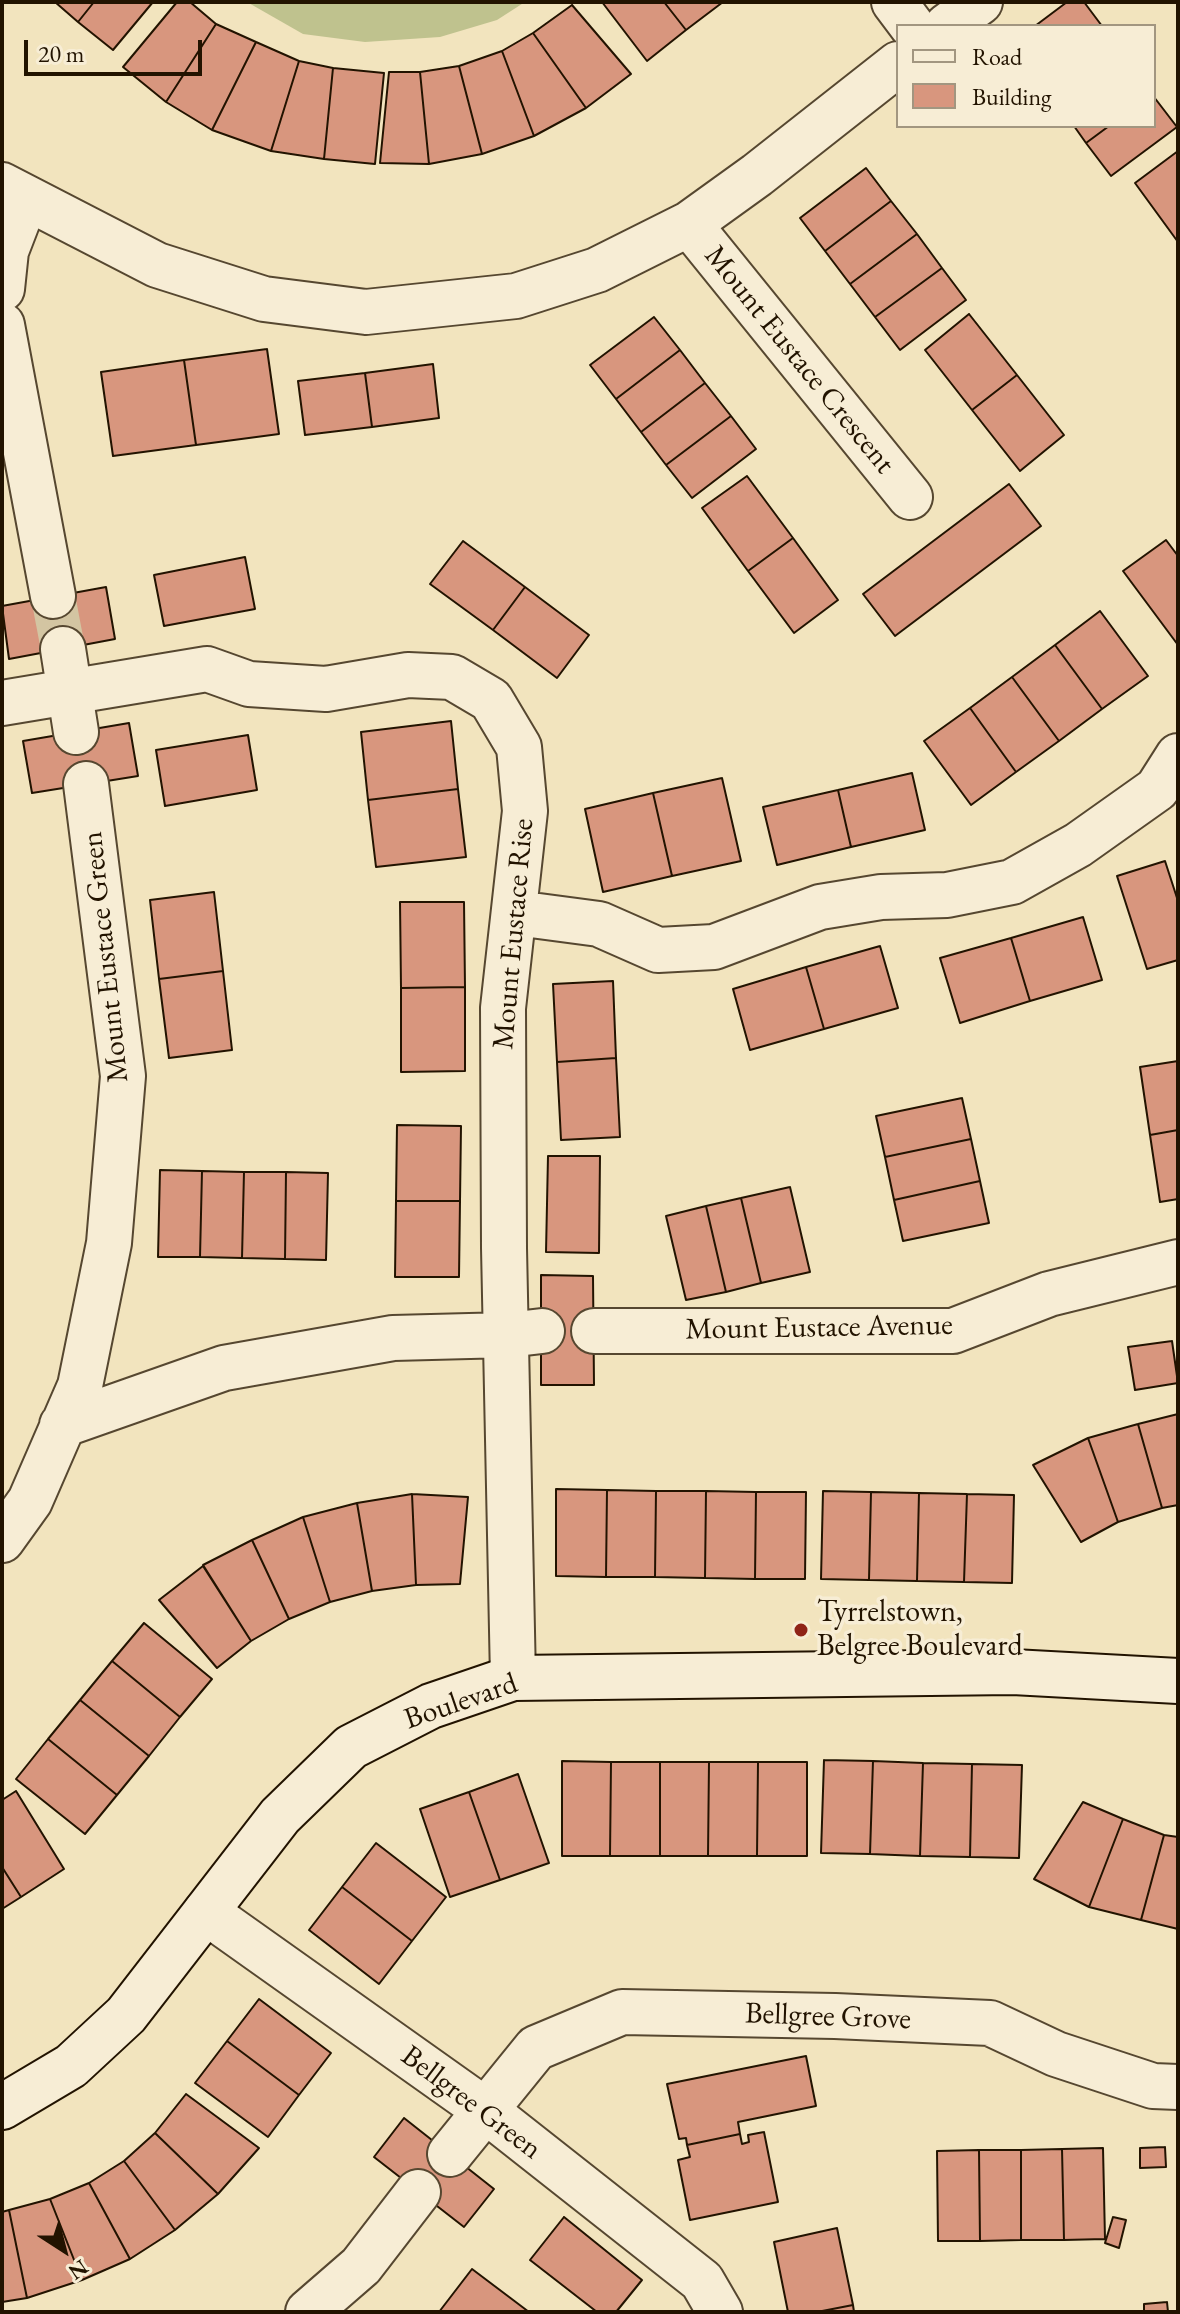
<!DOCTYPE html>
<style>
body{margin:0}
#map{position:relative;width:1180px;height:2314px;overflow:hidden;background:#f2e4be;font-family:"EB Garamond",serif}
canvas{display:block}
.frame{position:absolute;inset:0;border:4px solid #221300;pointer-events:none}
.legend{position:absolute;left:896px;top:24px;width:260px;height:104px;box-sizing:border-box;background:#f7edd5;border:2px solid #a29680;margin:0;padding:10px 14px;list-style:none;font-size:24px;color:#221300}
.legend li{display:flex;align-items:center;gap:16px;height:40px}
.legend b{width:40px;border:2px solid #a29680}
.north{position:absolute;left:24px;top:2210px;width:80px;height:80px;-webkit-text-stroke:6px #f7edd5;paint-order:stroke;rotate:144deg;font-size:22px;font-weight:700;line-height:32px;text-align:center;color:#221300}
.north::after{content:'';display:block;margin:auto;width:28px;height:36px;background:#221300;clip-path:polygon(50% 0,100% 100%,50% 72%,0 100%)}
.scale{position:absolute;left:24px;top:40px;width:178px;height:36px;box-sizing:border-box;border:4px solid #221300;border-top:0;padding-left:10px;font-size:24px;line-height:28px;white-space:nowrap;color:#221300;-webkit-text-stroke:6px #f7edd5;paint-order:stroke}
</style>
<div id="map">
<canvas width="1180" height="2314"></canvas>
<div class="frame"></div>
<ul class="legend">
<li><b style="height:10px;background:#f7edd5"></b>Road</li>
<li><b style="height:22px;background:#d8967e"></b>Building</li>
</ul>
<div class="north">N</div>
<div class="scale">20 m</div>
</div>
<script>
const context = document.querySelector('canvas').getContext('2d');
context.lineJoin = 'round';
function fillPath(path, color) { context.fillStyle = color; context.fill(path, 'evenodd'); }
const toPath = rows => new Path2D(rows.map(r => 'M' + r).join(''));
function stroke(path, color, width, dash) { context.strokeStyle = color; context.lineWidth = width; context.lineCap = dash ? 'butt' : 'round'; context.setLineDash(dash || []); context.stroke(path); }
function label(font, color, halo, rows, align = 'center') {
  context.font = font + ' "EB Garamond",serif'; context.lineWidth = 7; context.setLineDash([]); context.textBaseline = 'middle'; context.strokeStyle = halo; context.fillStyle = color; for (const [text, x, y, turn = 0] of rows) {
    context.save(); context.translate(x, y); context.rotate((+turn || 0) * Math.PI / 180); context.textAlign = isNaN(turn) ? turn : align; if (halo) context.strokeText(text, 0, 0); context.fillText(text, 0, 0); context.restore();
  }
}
const green = toPath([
 [247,2,525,2,497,20,440,37,365,42,303,34]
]);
const building = toPath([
 [55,2,94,2,78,22,55,2],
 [94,2,153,2,113,50,78,22,94,2],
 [177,2,190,2,216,24,166,102,123,67,177,2],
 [602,2,664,2,686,30,647,61,602,2],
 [664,2,723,2,686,30,664,2],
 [1067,2,1084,2,1102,26,1035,26,1067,2],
 [572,5,631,74,586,108,533,33,572,5],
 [216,24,256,42,212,130,166,102,216,24],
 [533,33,586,108,534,136,502,51,533,33],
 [256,42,299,61,271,151,212,130,256,42],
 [502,51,534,136,482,154,459,66,502,51],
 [299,61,333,68,324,159,271,151,299,61],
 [459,66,482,154,429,164,420,72,459,66],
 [333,68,384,73,375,164,324,159,333,68],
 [389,72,420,72,429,164,380,163,389,72],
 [1154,97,1177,127,1111,176,1086,143,1109,126,1154,126,1154,97],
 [1074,126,1109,126,1086,143,1074,126],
 [1178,151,1178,242,1135,183,1178,151],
 [866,168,891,201,825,251,800,218,866,168],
 [891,201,917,234,850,284,825,251,891,201],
 [917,234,942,268,875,317,850,284,917,234],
 [942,268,966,300,900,350,875,317,942,268],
 [969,314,1017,375,972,410,925,350,969,314],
 [654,317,680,350,616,399,590,365,654,317],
 [267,349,279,434,196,445,184,360,267,349],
 [680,350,705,383,641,432,616,399,680,350],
 [184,360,196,445,113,456,101,372,184,360],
 [433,364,439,418,372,427,365,373,433,364],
 [365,373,372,427,305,435,298,381,365,373],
 [1017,375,1064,435,1020,471,972,410,1017,375],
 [705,383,731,416,666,465,641,432,705,383],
 [731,416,756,449,692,498,666,465,731,416],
 [747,476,793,538,748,571,702,508,747,476],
 [1009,484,1041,526,895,636,863,594,1009,484],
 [793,538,838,600,794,633,748,571,793,538],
 [1166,540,1178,556,1178,645,1123,571,1166,540],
 [463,541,525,587,493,630,430,584,463,541],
 [245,557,255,609,164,626,154,575,245,557],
 [106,587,115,639,9,659,2,606,106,587],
 [525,587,589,635,557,678,493,630,525,587],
 [1100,611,1148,676,1102,709,1055,645,1100,611],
 [1055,645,1102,709,1059,741,1012,677,1055,645],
 [1012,677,1059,741,1016,772,970,708,1012,677],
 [970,708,1016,772,971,805,924,741,970,708],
 [451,721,458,789,368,800,361,732,451,721],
 [129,723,138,776,32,793,23,741,129,723],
 [248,735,257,790,165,806,156,750,248,735],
 [912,773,925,830,851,847,838,790,912,773],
 [722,778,741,861,672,876,653,793,722,778],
 [458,789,466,857,376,867,368,800,458,789],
 [838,790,851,847,777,865,763,807,838,790],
 [653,793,672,876,603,892,585,809,653,793],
 [1165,861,1178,901,1178,960,1147,969,1117,876,1165,861],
 [214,892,223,971,159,979,150,900,214,892],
 [400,902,464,902,465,987,401,988,400,902],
 [1083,917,1102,980,1030,1001,1011,938,1083,917],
 [1011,938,1030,1001,960,1023,940,958,1011,938],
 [880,946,898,1008,824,1029,806,967,880,946],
 [806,967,824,1029,750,1050,733,989,806,967],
 [223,971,232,1050,169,1058,159,979,223,971],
 [613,981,616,1058,557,1062,553,984,613,981],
 [465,987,465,1071,401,1072,401,988,465,987],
 [616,1058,620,1137,561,1140,557,1062,616,1058],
 [1178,1061,1178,1130,1150,1135,1140,1067,1178,1061],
 [962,1098,971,1139,885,1157,876,1116,962,1098],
 [397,1125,461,1126,460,1201,396,1201,397,1125],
 [1178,1130,1178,1199,1160,1202,1150,1135,1178,1130],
 [971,1139,980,1181,894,1200,885,1157,971,1139],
 [548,1156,600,1156,599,1253,546,1252,548,1156],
 [160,1170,202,1171,200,1257,158,1257,160,1170],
 [202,1171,244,1172,242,1258,200,1257,202,1171],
 [244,1172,286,1172,285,1259,242,1258,244,1172],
 [286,1172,328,1173,326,1260,285,1259,286,1172],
 [980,1181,989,1223,903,1241,894,1200,980,1181],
 [790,1187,810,1272,761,1283,741,1198,790,1187],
 [741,1198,761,1283,726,1292,706,1206,741,1198],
 [396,1201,460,1201,459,1277,395,1277,396,1201],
 [706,1206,726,1292,686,1300,666,1216,706,1206],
 [541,1275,593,1276,594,1385,541,1385,541,1275],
 [1172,1341,1178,1383,1135,1390,1128,1347,1172,1341],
 [1178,1414,1178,1505,1162,1508,1138,1424,1178,1414],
 [1138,1424,1162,1508,1118,1522,1088,1438,1138,1424],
 [1088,1438,1118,1522,1081,1542,1033,1465,1088,1438],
 [556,1489,607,1490,606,1577,556,1576,556,1489],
 [607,1490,656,1491,655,1577,606,1577,607,1490],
 [656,1491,706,1491,705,1578,655,1577,656,1491],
 [706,1491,756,1492,755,1579,705,1578,706,1491],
 [823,1491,871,1492,869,1580,821,1579,823,1491],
 [756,1492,806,1492,805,1579,755,1579,756,1492],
 [871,1492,919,1493,917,1581,869,1580,871,1492],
 [919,1493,967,1494,964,1582,917,1581,919,1493],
 [412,1494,468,1497,460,1584,416,1585,412,1494],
 [412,1494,416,1585,372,1591,357,1503,412,1494],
 [967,1494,1014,1495,1012,1583,964,1582,967,1494],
 [357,1503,372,1591,330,1602,303,1517,357,1503],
 [303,1517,330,1602,289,1619,252,1540,303,1517],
 [252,1540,289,1619,251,1641,203,1565,252,1540],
 [203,1566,251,1641,217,1668,159,1600,203,1566],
 [144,1623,212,1679,180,1717,112,1661,144,1623],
 [112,1661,180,1717,149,1756,80,1700,112,1661],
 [80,1700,149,1756,117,1795,48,1739,80,1700],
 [48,1739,117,1795,85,1834,16,1779,48,1739],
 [824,1760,873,1761,870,1854,821,1853,824,1760],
 [562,1761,611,1762,610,1856,562,1856,562,1761],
 [873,1761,923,1763,920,1856,870,1854,873,1761],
 [611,1762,660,1762,660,1856,610,1856,611,1762],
 [660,1762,709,1762,708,1856,660,1856,660,1762],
 [709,1762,758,1762,757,1856,708,1856,709,1762],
 [758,1762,807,1762,807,1856,757,1856,758,1762],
 [923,1763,972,1764,970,1857,920,1856,923,1763],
 [972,1764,1022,1765,1019,1858,970,1857,972,1764],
 [518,1774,549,1863,500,1880,469,1792,518,1774],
 [16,1791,64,1869,21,1897,2,1867,2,1800,16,1791],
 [469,1792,500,1880,450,1897,420,1809,469,1792],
 [1083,1802,1123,1819,1089,1907,1034,1879,1083,1802],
 [1123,1819,1164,1835,1141,1920,1089,1907,1123,1819],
 [1164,1835,1178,1837,1178,1929,1141,1920,1164,1835],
 [376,1843,446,1897,412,1941,342,1887,376,1843],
 [2,1867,21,1897,2,1909,2,1867],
 [342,1887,412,1941,379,1984,309,1930,342,1887],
 [259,1999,331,2053,299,2095,227,2041,259,1999],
 [227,2041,299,2095,268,2137,195,2083,227,2041],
 [806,2056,816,2106,738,2122,740,2134,687,2145,686,2138,679,2139,667,2084,806,2056],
 [186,2094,259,2148,218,2194,155,2133,186,2094],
 [404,2118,494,2189,464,2227,374,2157,404,2118],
 [764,2132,778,2202,690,2220,678,2160,690,2157,687,2145,740,2134,742,2144,749,2142,748,2135,764,2132],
 [155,2133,218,2194,175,2230,124,2161,155,2133],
 [1165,2147,1166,2167,1140,2168,1140,2148,1165,2147],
 [1103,2148,1105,2239,1064,2240,1062,2149,1103,2148],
 [1062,2149,1064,2240,1021,2240,1021,2150,1062,2149],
 [979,2150,1021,2150,1021,2240,980,2241,979,2150],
 [979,2150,980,2241,938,2241,937,2151,979,2150],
 [124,2161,175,2230,130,2259,89,2183,124,2161],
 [89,2183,130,2259,82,2280,50,2199,89,2183],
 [50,2199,82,2280,27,2298,9,2210,50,2199],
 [9,2210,27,2298,2,2302,2,2212,9,2210],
 [564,2217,642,2280,616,2312,597,2312,530,2260,564,2217],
 [1113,2217,1126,2220,1119,2248,1105,2243,1113,2217],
 [837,2228,853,2305,817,2312,788,2312,774,2242,837,2228],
 [472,2269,529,2312,439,2312,472,2269],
 [1167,2302,1168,2312,1144,2312,1144,2304,1167,2302],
 [853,2305,854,2312,817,2312,853,2305]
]);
const streetTunnel = toPath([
 [53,596,63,649]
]);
const street = toPath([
 [894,2,912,26],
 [947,26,980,2],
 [2,185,157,265,264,299,366,312,516,296,597,270,689,224,757,175,898,64],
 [689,224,910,497],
 [2,289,6,251,26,199],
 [2,325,53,596],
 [63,649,76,732],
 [2,703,207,669,249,684,326,689,408,675,452,677,491,700,519,747,525,811,503,1008,504,1248,513,1678],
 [516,913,599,924,658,950,714,947,820,907,881,897,947,895,1012,882,1078,845,1157,789,1178,756],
 [594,1331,953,1331,1049,1294,1178,1262],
 [62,1425,224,1368,393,1338,508,1335,542,1331],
 [2,1540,30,1501,80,1386,109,1243,123,1076,86,784],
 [206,1912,485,2110,702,2281,720,2312],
 [450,2154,536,2048,622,2012,835,2016,990,2023,1056,2054,1153,2086,1178,2087],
 [308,2312,361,2266,418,2192]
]);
const secondary = toPath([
 [2,2107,71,2066,126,2015,280,1816,351,1747,431,1706,513,1678,1013,1672,1178,1681]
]);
const markers = [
 [801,1630,8,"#8f2418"]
];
const streetNames = [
 ["Mount Eustace Crescent",799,360,51],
 ["Mount Eustace Rise",514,934,-85],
 ["Mount Eustace Green",106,957,-96],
 ["Mount Eustace Avenue",819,1328,-1],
 ["Boulevard",461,1702,-19],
 ["Bellgree Grove",828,2017,2],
 ["Bellgree Green",471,2103,37]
];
const poiNames = [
 ["Tyrrelstown,",817,1613],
 ["Belgree Boulevard",817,1647]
];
fillPath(green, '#bfc28e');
fillPath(building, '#d8967e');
stroke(building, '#221300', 2);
stroke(streetTunnel, '#d3c5a2', 44, [44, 22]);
stroke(street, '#564730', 48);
stroke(secondary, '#221300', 48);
stroke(street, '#f7edd5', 44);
stroke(secondary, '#f7edd5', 44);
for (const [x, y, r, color] of markers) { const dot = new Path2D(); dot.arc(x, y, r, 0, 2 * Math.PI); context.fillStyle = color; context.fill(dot); stroke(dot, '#f7edd5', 3); }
label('30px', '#221300', '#f7edd5', streetNames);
label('30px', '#221300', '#f7edd5', poiNames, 'left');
</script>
